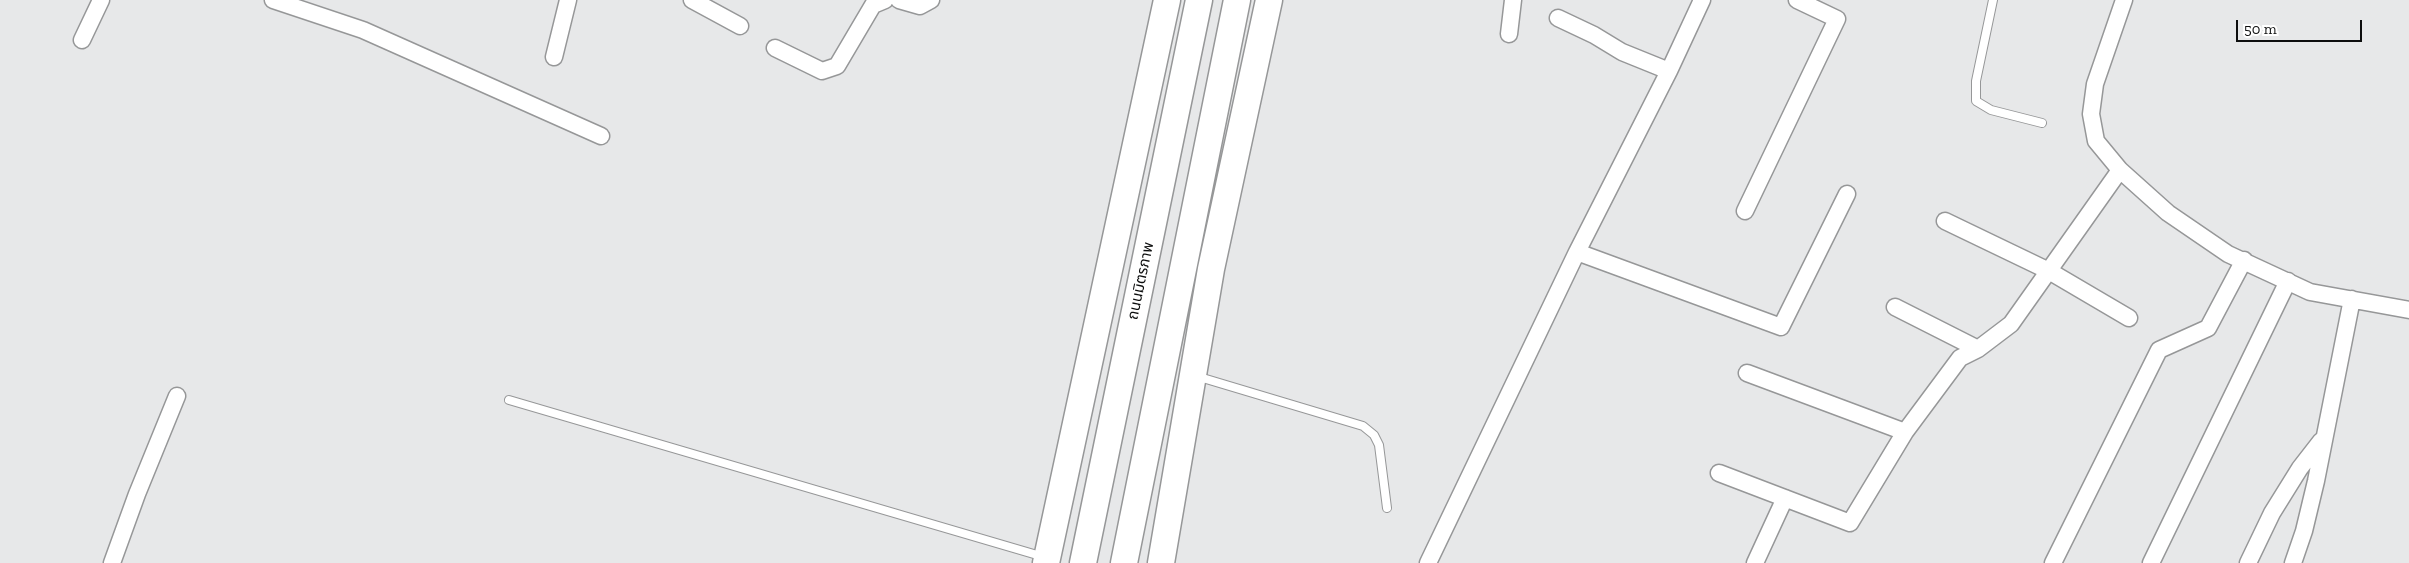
<!DOCTYPE html>
<meta charset="utf-8">
<style>
body{margin:0}
#map{position:relative;width:2409px;height:563px;overflow:hidden;background:#e7e8e9;font-family:"Zilla Slab",serif}
canvas{display:block}
.scale{position:absolute;left:2236px;top:20px;width:126px;height:22px;box-sizing:border-box;border:2px solid #0d0e0e;border-top:0;padding-left:6px;font-size:15px;line-height:18px;white-space:nowrap;color:#0d0e0e;-webkit-text-stroke:4px #fff;paint-order:stroke}
</style>
<div id="map">
<canvas width="2409" height="563"></canvas>
<div class="scale">50 m</div>
</div>
<script>
const context = document.querySelector('canvas').getContext('2d');
context.lineJoin = 'round';
const toPath = rows => new Path2D(rows.map(r => 'M' + r).join(''));
function stroke(path, color, width, dash) { context.strokeStyle = color; context.lineWidth = width; context.lineCap = dash ? 'butt' : 'round'; context.setLineDash(dash || []); context.stroke(path); }
function label(font, color, halo, rows, align = 'center') {
  context.font = font + ' "Zilla Slab","Noto Sans Thai",serif'; context.lineWidth = 4.5; context.setLineDash([]); context.textBaseline = 'middle'; context.strokeStyle = halo; context.fillStyle = color; for (const [text, x, y, turn = 0] of rows) {
    context.save(); context.translate(x, y); context.rotate((+turn || 0) * Math.PI / 180); context.textAlign = isNaN(turn) ? turn : align; if (halo) context.strokeText(text, 0, 0); context.fillText(text, 0, 0); context.restore();
  }
}
const service = toPath([
 [1993,0,1976,81,1976,101,1991,110,2042,123],
 [1196,376,1363,426,1374,435,1379,445,1387,508],
 [509,400,1044,557]
]);
const minor = toPath([
 [273,0,363,30,601,136],
 [692,0,740,26],
 [899,0,920,6,931,0],
 [2124,0,2095,84,2091,114,2096,141,2120,170,2168,213,2228,254,2310,292,2409,310],
 [1558,18,1594,35,1622,52,1669,71],
 [1509,34,1513,0],
 [82,40,101,0],
 [775,48,822,71,837,66,873,5,885,0],
 [554,57,568,0],
 [1745,211,1837,19,1797,0],
 [1945,221,2049,271,2129,318],
 [1577,252,1781,327,1847,194],
 [1895,307,1978,349],
 [1747,373,1905,432],
 [1719,473,1850,523,1905,432,1960,358,1978,349,2011,324,2120,170],
 [112,563,137,494,177,396],
 [1428,563,1577,252,1669,71,1702,0],
 [1755,563,1785,498],
 [2053,563,2159,350,2208,328,2244,260],
 [2151,563,2288,281],
 [2248,563,2272,513,2300,468,2321,441],
 [2293,563,2304,531,2316,481,2352,299]
]);
const trunk = toPath([
 [1046,563,1167,0],
 [1083,563,1199,0],
 [1124,563,1237,0],
 [1161,563,1211,269,1269,0]
]);
const streetNames = [
 ["ถนนมิตรภาพ",1141,281,-78]
];
stroke(service, '#969798', 10);
stroke(minor, '#969798', 19);
stroke(trunk, '#969798', 29);
stroke(service, '#fff', 8);
stroke(minor, '#fff', 16);
stroke(trunk, '#fff', 26);
label('15px', '#0d0e0e', '#fff', streetNames);
</script>
